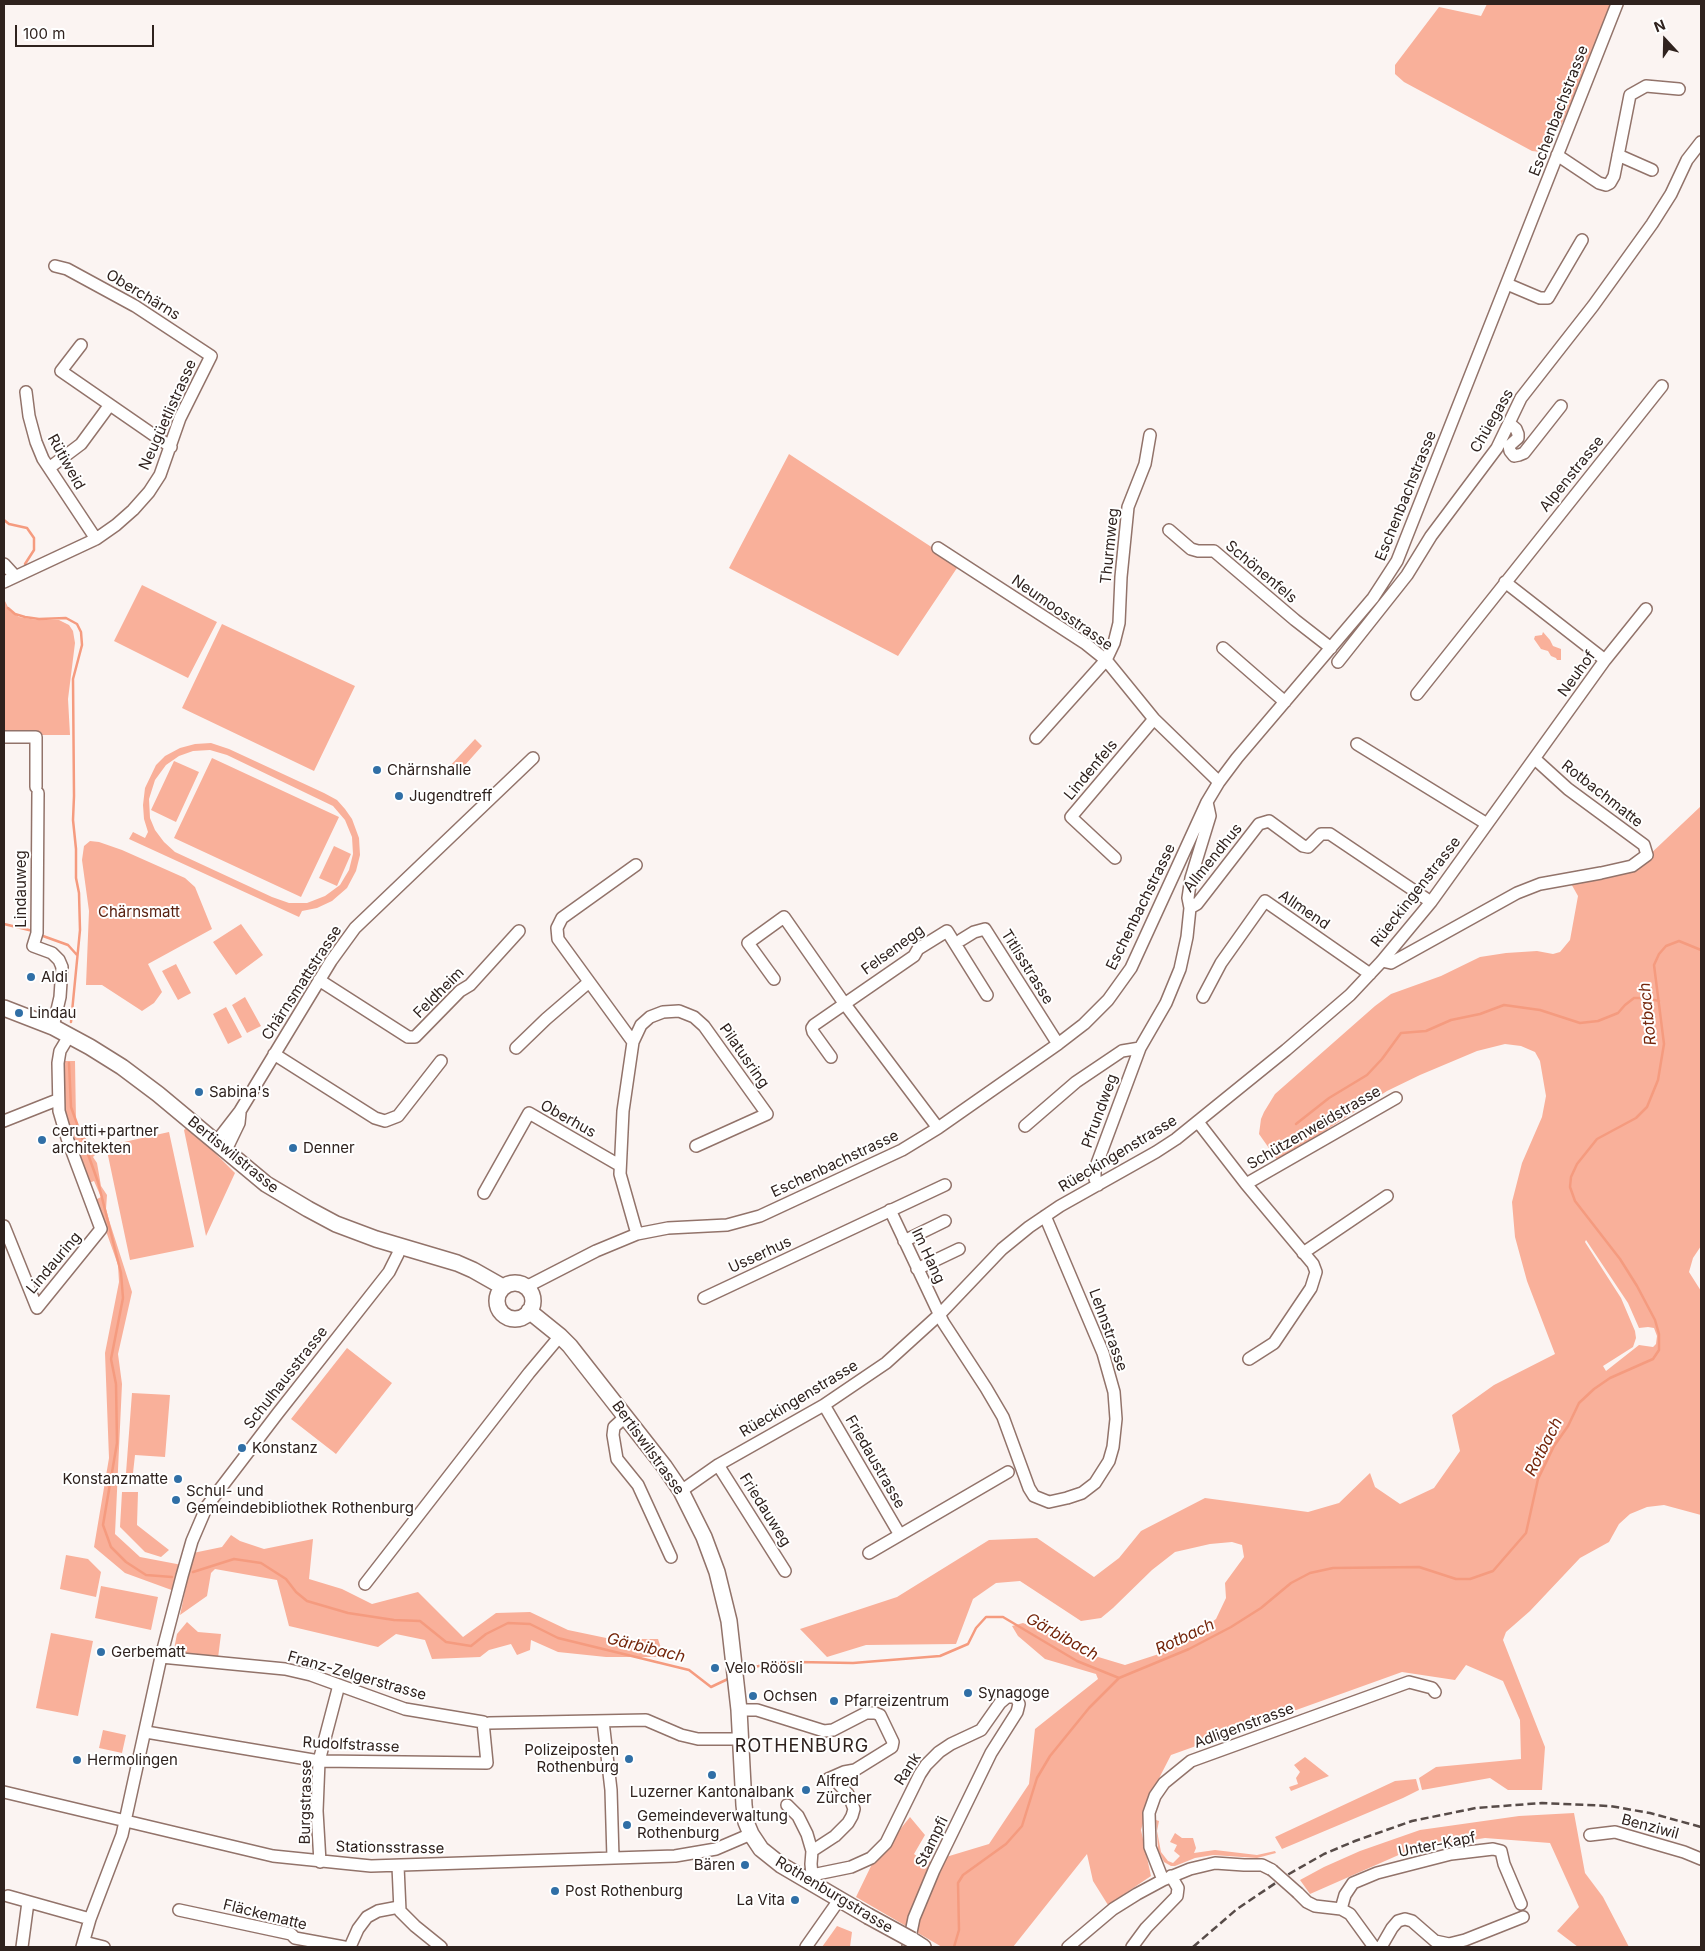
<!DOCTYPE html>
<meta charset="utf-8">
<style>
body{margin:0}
#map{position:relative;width:1705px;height:1951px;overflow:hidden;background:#fbf4f2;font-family:Inter,sans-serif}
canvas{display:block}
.frame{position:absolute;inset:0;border:5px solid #2f221e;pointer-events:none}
.north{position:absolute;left:1640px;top:15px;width:50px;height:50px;-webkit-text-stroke:4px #fff;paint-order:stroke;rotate:339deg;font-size:14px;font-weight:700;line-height:20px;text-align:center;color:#2f221e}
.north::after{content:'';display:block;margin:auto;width:18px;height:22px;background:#2f221e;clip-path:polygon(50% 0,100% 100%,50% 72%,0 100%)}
.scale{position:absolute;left:15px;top:25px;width:139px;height:22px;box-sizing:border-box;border:2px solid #2f221e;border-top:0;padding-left:6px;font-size:15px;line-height:18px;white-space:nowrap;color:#2f221e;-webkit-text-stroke:4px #fff;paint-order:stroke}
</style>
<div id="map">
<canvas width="1705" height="1951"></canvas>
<div class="frame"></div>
<div class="north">N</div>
<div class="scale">100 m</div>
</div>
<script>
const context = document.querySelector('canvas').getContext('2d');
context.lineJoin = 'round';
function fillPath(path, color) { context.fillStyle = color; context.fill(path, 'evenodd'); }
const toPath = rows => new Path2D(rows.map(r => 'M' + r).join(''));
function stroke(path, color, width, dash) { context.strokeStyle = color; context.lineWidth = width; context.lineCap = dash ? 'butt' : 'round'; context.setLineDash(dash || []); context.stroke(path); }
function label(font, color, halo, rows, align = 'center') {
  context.font = font + ' Inter,sans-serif'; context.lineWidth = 4; context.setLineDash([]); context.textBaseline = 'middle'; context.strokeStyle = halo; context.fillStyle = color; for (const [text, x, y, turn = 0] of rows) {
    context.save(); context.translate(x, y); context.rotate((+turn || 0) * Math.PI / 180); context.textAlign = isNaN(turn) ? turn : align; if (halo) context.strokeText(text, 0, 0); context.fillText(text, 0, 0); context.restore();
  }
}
const green = toPath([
 [1487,4,1611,4,1571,106,1559,129,1556,128,1548,153,1532,151,1404,82,1395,74,1395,65,1439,7,1481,16],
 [789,454,959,565,898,656,729,568],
 [142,585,217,622,188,678,114,641],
 [4,599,10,611,19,617,37,620,59,620,69,625,73,631,75,643,68,699,70,735,4,735],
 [222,624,355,686,314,771,182,708],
 [1543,632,1550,640,1553,646,1561,649,1561,660,1557,660,1556,658,1551,656,1548,651,1541,649,1534,639,1535,636,1542,635],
 [475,739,482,746,457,774,449,767],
 [211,743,229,749,324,793,337,800,345,809,352,819,359,838,360,855,356,871,347,888,332,901,317,908,302,911,299,917,129,839,133,832,145,838,148,832,144,819,143,805,145,788,156,765,165,756,180,748,195,744],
 [210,750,227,755,333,806,345,820,352,837,353,854,349,870,340,885,325,896,307,903,289,903,272,897,175,852,164,842,155,830,150,818,149,799,155,780,166,765,179,756,193,751],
 [212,758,339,817,301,897,174,838],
 [174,761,199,772,176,822,151,810],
 [1701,806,1701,1246,1693,1258,1689,1272,1701,1291,1701,1515,1664,1505,1647,1507,1630,1514,1619,1524,1609,1542,1580,1558,1530,1611,1506,1632,1503,1640,1545,1747,1542,1790,1508,1790,1490,1778,1422,1790,1419,1778,1436,1767,1521,1759,1520,1720,1503,1681,1466,1665,1455,1680,1402,1672,1171,1755,1152,1792,1141,1830,1151,1876,1108,1905,1093,1881,1087,1854,1013,1947,942,1947,856,1897,872,1864,910,1817,925,1835,914,1854,926,1863,989,1844,1029,1784,1035,1729,1098,1679,1096,1674,1045,1659,1018,1636,1012,1626,1023,1623,1056,1636,1085,1653,1125,1665,1162,1653,1193,1636,1216,1619,1226,1598,1225,1583,1244,1557,1242,1545,1232,1542,1210,1544,1175,1552,1152,1570,1113,1608,1101,1618,1081,1621,1020,1581,996,1583,973,1599,956,1644,866,1645,827,1657,800,1629,897,1597,989,1540,1037,1538,1094,1577,1119,1558,1141,1531,1205,1498,1308,1512,1339,1503,1370,1473,1375,1487,1400,1504,1434,1488,1460,1451,1452,1415,1494,1385,1555,1354,1527,1281,1515,1237,1512,1202,1522,1163,1542,1117,1546,1096,1540,1061,1535,1052,1521,1046,1505,1044,1477,1051,1420,1075,1387,1091,1278,1161,1259,1134,1261,1119,1264,1112,1275,1094,1375,1006,1391,994,1441,976,1480,957,1506,953,1537,951,1553,954,1560,952,1570,940,1578,896,1569,880,1646,858],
 [1586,1240,1628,1303,1639,1328,1648,1327,1654,1328,1657,1336,1656,1344,1653,1347,1639,1345,1606,1371,1603,1366,1633,1347,1636,1338,1635,1331,1621,1298,1585,1242],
 [90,841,99,842,122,850,185,878,195,887,212,929,148,964,162,992,154,1003,142,1011,102,985,86,985,89,911,82,860,84,846],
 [334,846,351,854,337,886,319,878],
 [241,924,263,955,236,975,213,942],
 [176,964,191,993,178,1000,162,971],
 [245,997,261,1026,247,1033,232,1005],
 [226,1007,242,1037,228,1044,213,1014],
 [64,1061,75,1061,76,1121,80,1131,97,1153,93,1157,97,1163,101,1186,107,1195,106,1209,109,1220,132,1292,118,1354,122,1384,115,1534,140,1557,182,1565,177,1592,125,1573,94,1547,109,1458,105,1353,119,1282,118,1265,95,1200,101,1197,94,1181,89,1183,67,1126,64,1102],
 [187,1127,205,1143,235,1173,206,1236,184,1130],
 [169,1132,194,1247,130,1260,106,1146],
 [347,1348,392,1383,336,1454,291,1419],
 [132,1393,170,1395,165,1457,135,1455,133,1473,126,1473],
 [122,1492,138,1492,137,1525,169,1550,161,1557,145,1552,120,1527],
 [231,1535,240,1541,264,1549,313,1539,309,1579,342,1589,372,1604,418,1592,463,1637,496,1613,530,1612,568,1630,611,1639,658,1639,664,1657,606,1657,558,1652,531,1640,530,1650,517,1655,511,1644,489,1650,480,1657,432,1659,425,1640,396,1634,378,1647,289,1626,277,1580,215,1569,211,1573,207,1596,180,1615,193,1553,222,1547],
 [66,1555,88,1559,101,1572,96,1597,60,1589],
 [101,1586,158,1597,151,1630,95,1618],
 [187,1622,198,1632,221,1634,218,1658,173,1654,177,1634],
 [51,1633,93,1641,78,1716,36,1708],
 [103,1730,126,1735,122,1753,99,1748],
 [1305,1757,1329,1776,1291,1791,1289,1787,1298,1784,1296,1778,1300,1772,1294,1765],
 [1416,1779,1419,1790,1403,1798,1282,1849,1275,1837,1395,1781],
 [1574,1813,1585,1873,1603,1897,1629,1947,1578,1947,1557,1931,1579,1907,1550,1843,1485,1838,1410,1850,1310,1894,1300,1880,1324,1867,1360,1851,1420,1830,1519,1816],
 [1156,1820,1159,1821,1157,1831,1161,1852,1168,1861,1173,1863,1180,1856,1174,1851,1177,1845,1170,1842,1175,1833,1182,1838,1193,1838,1196,1848,1194,1853,1215,1850,1257,1855,1275,1851,1276,1853,1257,1858,1213,1855,1195,1858,1175,1866,1171,1866,1164,1862,1158,1850],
 [837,1926,852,1932,850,1947,822,1947]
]);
const stream = toPath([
 [4,520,9,524,27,528,34,538,34,550,25,564],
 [8,608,15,614,25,617,39,619,66,618,77,624,81,632,82,645,73,679,74,796,73,820,76,849,76,878,79,893,80,930,71,1022],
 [4,924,33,931],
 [43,936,68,945,77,955],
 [69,1063,71,1107,98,1182,121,1273,123,1298,111,1359,116,1384,117,1443,103,1525,111,1547,126,1562,146,1575,172,1577],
 [1296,1124,1329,1098,1367,1075,1382,1059,1401,1033,1426,1031,1451,1020,1480,1014,1504,1005,1540,1010,1580,1023,1598,1021,1618,1013,1625,1005,1634,998,1644,998,1659,1001],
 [193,1572,234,1559,261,1563,286,1579,296,1592,307,1601,348,1613,394,1620,420,1621,446,1642,471,1646,486,1634,508,1623,530,1624,558,1638,689,1670,711,1687,730,1678],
 [741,1672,748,1668,770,1664,798,1662,853,1663,940,1656,968,1644,976,1628,986,1617,1003,1617,1077,1661,1119,1678],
 [954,1947,959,1930,958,1883,963,1875,1006,1844,1022,1826,1037,1778,1050,1756,1089,1708,1119,1678,1189,1649,1231,1627,1261,1608,1291,1583,1310,1573,1333,1568,1419,1567,1456,1579,1470,1579,1493,1571,1526,1533,1538,1479,1554,1446,1568,1426,1579,1403,1594,1389,1610,1378,1653,1359,1659,1350,1659,1334,1655,1320,1637,1286,1620,1259,1575,1201,1570,1187,1571,1177,1577,1164,1597,1139,1636,1118,1647,1107,1658,1080,1664,1044,1654,965,1659,954,1666,946,1679,941,1701,950]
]);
const minor = toPath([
 [1557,155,1599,183,1606,185,1610,183,1614,176,1630,95,1646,86,1679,89],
 [1618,155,1652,170],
 [1507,284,1540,298,1548,298,1582,240],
 [81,345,61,371,171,447],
 [26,392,29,416,36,442,43,459,96,539],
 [1509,423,1516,429,1518,434,1518,438,1509,446,1510,451,1514,456,1519,455,1524,453,1561,406],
 [53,465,81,444,109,406],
 [1169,530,1191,549,1198,551,1214,551,1295,620,1331,648],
 [938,548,1086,644,1106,660,1154,719,1219,782],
 [4,564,15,576],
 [4,582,96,539,116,525,133,510,149,492,160,475,180,418,211,356,135,306,67,269,55,266],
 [1505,582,1605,660],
 [1223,648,1285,702],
 [1338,662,1407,575,1431,536,1497,448,1521,398,1593,306,1652,224,1671,194,1687,160,1701,142],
 [1417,694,1662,386],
 [4,737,36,737,36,787],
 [1036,738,1106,660,1114,643,1119,623,1121,577,1128,507,1145,464,1150,435],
 [1357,744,1487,824],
 [38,793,37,933,33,946,52,953,59,960,62,967,60,997,53,1027],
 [1115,858,1071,817,1154,719],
 [1190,908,1197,904,1259,824,1269,821,1303,846,1308,847,1321,834,1330,834,1431,902],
 [961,940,974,932,985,929,1058,1044],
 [1382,961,1391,963,1517,893,1540,884,1601,873,1632,866,1647,855,1644,845,1568,789,1535,759],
 [774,979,748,943,784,917,844,1003,938,1128],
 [319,980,408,1037,415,1037,460,991,470,985,519,931],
 [1203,997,1221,963,1265,901,1370,974],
 [633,1042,558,939,557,928,562,918,636,865],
 [516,1048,546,1019,589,982],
 [274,1054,375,1118,385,1121,398,1116,441,1061],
 [831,1057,813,1032,812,1028,814,1025,914,956,918,949,947,931,987,995],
 [4,1121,57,1100],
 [1198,1122,1246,1184,1313,1264,1316,1272,1311,1288,1274,1343,1249,1359],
 [1025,1126,1076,1082,1122,1051,1140,1048],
 [216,1142,240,1111,331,961,355,928,533,758],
 [226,1150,239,1123,240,1113],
 [1246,1184,1396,1098],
 [1098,1185,1095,1179,1095,1169,1140,1048,1166,1003,1180,969,1187,937,1190,908,1188,898,1191,878,1210,816,1207,802],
 [484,1193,529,1113,619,1165],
 [890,1210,943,1322,986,1388,1003,1417,1029,1488,1034,1496,1049,1502,1067,1498,1082,1493,1095,1483,1109,1461,1113,1447,1116,1419,1114,1392,1103,1353,1045,1216],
 [4,1226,37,1308,101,1229,67,1138,59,1111,58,1063,60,1051,69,1036],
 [637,1234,620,1174,623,1111,633,1042,641,1025,650,1017,663,1012,679,1011,694,1017,704,1026,767,1114,696,1146],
 [904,1241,945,1221],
 [1303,1253,1387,1196],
 [917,1269,959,1249],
 [526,1287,596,1251,637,1234,668,1228,727,1225,760,1216,902,1150,938,1128,1058,1044,1084,1024,1108,1000,1131,968,1207,802,1219,782,1237,758,1373,598,1397,561,1617,4],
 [704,1298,945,1185],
 [824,1405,900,1535],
 [625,1417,614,1427,613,1435,617,1459,638,1485,671,1557],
 [718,1465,785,1571],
 [681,1491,718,1465,824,1405,886,1363,940,1314,1002,1249,1029,1227,1060,1206,1156,1152,1176,1139,1286,1050,1350,995,1382,961,1431,902,1605,660,1646,609],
 [869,1553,1008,1472],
 [365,1584,529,1373,560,1336],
 [739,1710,757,1710,824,1731,833,1730,866,1713,875,1713,880,1715,893,1742,892,1747,855,1770,844,1772,828,1779],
 [603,1721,611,1790,613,1858],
 [489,1723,646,1720,681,1735,698,1739,741,1739],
 [146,1732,319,1761,487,1763,483,1722,405,1709,311,1675,285,1669,161,1657],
 [4,1792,273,1856,371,1866,675,1856,716,1849,751,1834],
 [787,1805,798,1816,807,1834,812,1851,811,1864,812,1875],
 [1590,1835,1615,1832,1684,1852,1701,1859],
 [812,1851,835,1836,848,1823,852,1816,854,1809,851,1801,848,1794,833,1778],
 [320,1862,317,1811,319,1761,339,1685],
 [398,1866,400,1911,415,1926,441,1947],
 [807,1880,812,1875,851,1867,871,1858,886,1843,920,1774,926,1765,939,1752,951,1744,981,1730,1000,1703,1007,1697,1016,1697,1019,1704,1017,1712,991,1753,934,1870,914,1918,908,1947],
 [1163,1880,1150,1847,1149,1813,1155,1796,1164,1783,1191,1761,1409,1682,1432,1688,1435,1692],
 [1298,1893,1307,1902,1315,1906,1341,1909,1350,1914,1374,1947],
 [8,1896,90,1919],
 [1341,1909,1345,1895,1353,1883,1377,1873,1451,1854,1493,1849,1501,1851,1504,1864,1521,1904],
 [179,1910,291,1934,295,1938,344,1947],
 [84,1942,104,1947],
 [22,1947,28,1902],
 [82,1947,90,1919,122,1835,161,1657,182,1576,192,1541,207,1506,278,1413,389,1272,398,1254,399,1246],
 [350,1947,358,1929,367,1917,378,1911,399,1907],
 [806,1947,839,1900],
 [1068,1947,1113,1909,1137,1894,1163,1880,1190,1869,1215,1863,1244,1865,1262,1865,1272,1870],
 [1132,1947,1146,1928,1177,1896,1178,1888,1171,1876],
 [1381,1947,1392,1928,1398,1921,1405,1919,1412,1921,1435,1941,1449,1944,1465,1940,1523,1917]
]);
const major = toPath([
 [4,1008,53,1027,90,1047,122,1067,158,1094,266,1184,308,1209,336,1224,376,1239,457,1263,473,1270,503,1287],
 '497 1301a18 18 0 1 1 36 0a18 18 0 1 1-36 0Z',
 [529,1311,560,1336,570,1346,664,1466,681,1491,704,1537,717,1572,729,1621,739,1710,744,1805,746,1822,751,1834,761,1849,781,1865,868,1916],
 [912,1940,923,1947]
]);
const rail = toPath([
 [1193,1947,1237,1909,1289,1874,1324,1854,1355,1841,1412,1821,1476,1808,1542,1803,1610,1806,1650,1813,1701,1827]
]);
const minorBridge = toPath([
 [1272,1870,1298,1893]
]);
const majorBridge = toPath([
 [868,1916,912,1940]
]);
const markers = [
 [377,770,5,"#306fa6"],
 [399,796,5,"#306fa6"],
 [31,977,5,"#306fa6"],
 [19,1013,5,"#306fa6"],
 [199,1092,5,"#306fa6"],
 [42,1140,5,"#306fa6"],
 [293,1148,5,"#306fa6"],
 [242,1448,5,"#306fa6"],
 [178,1479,5,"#306fa6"],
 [176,1500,5,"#306fa6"],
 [101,1652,5,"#306fa6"],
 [715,1668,5,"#306fa6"],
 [968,1693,5,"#306fa6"],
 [753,1696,5,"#306fa6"],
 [834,1701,5,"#306fa6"],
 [629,1759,5,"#306fa6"],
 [77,1760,5,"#306fa6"],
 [712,1775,5,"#306fa6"],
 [806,1790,5,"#306fa6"],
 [627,1825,5,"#306fa6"],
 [745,1865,5,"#306fa6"],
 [555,1891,5,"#306fa6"],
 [795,1900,5,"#306fa6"]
];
const streetNames = [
 ["Eschenbachstrasse",1559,111,-69],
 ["Oberchärns",143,295,31],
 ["Neugüetlistrasse",168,415,-66],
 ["Chüegass",1492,421,-60],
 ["Rütiweid",66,462,61],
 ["Alpenstrasse",1572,474,-51],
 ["Eschenbachstrasse",1406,496,-68],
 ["Thurmweg",1110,546,-84],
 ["Schönenfels",1261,572,40],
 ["Neumoosstrasse",1062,613,35],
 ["Neuhof",1577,674,-54],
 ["Lindenfels",1091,770,-50],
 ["Rotbachmatte",1602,794,38],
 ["Allmendhus",1213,858,-51],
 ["Lindauweg",21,889,-90],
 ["Rüeckingenstrasse",1416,892,-52],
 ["Eschenbachstrasse",1141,907,-64],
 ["Allmend",1304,910,34],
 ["Felsenegg",893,950,-36],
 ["Titlisstrasse",1027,967,58],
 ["Chärnsmattstrasse",302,983,-57],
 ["Feldheim",439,993,-45],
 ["Pilatusring",744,1056,55],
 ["Pfrundweg",1100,1111,-70],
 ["Oberhus",568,1119,29],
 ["Schützenweidstrasse",1314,1128,-30],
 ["Rüeckingenstrasse",1118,1154,-31],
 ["Bertiswilstrasse",233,1155,39],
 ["Eschenbachstrasse",835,1164,-25],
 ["Usserhus",760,1255,-25],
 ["Im Hang",928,1256,65],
 ["Lindauring",54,1263,-50],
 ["Lehnstrasse",1108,1330,70],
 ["Schulhausstrasse",286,1378,-52],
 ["Rüeckingenstrasse",799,1399,-31],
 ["Bertiswilstrasse",648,1448,54],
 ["Friedaustrasse",875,1462,60],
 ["Friedauweg",765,1510,58],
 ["Franz-Zelgerstrasse",357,1676,16],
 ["Adligenstrasse",1244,1726,-20],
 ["Rudolfstrasse",351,1745,3],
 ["Rank",908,1769,-57],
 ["Burgstrasse",306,1802,-89],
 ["Benziwil",1650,1827,15],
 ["Stampfi",932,1842,-64],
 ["Unter-Kapf",1437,1845,-11],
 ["Stationsstrasse",390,1848,1],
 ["Rothenburgstrasse",834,1895,31],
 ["Fläckematte",265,1915,14]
];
const poiNames = [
 ["Chärnshalle",387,770],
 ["Jugendtreff",409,796],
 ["Aldi",41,977],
 ["Lindau",29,1013],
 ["Sabina's",209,1092],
 ["cerutti+partner",52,1131],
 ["architekten",52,1148],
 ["Denner",303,1148],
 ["Konstanz",252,1448],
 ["Konstanzmatte",168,1479,"right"],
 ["Schul- und",186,1491],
 ["Gemeindebibliothek Rothenburg",186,1508],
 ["Gerbematt",111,1652],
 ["Velo Röösli",725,1668],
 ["Synagoge",978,1693],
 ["Ochsen",763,1696],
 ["Pfarreizentrum",844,1701],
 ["Polizeiposten",619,1750,"right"],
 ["Rothenburg",619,1767,"right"],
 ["Hermolingen",87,1760],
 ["Alfred",816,1781],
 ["Zürcher",816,1798],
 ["Luzerner Kantonalbank",712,1792,"center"],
 ["Gemeindeverwaltung",637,1816],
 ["Rothenburg",637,1833],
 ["Bären",735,1865,"right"],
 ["Post Rothenburg",565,1891],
 ["La Vita",785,1900,"right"]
];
const parkNames = [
 ["Chärnsmatt",139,912]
];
const waterNames = [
 ["Rotbach",1648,1014,-96],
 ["Rotbach",1544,1447,-63],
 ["Gärbibach",1062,1637,29],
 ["Rotbach",1185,1637,-25],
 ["Gärbibach",646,1648,14]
];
const quarterNames = [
 ["ROTHENBURG",802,1747]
];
fillPath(green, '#f9b09a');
stroke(stream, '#f59b7f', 2.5);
stroke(minor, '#92736a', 14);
stroke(major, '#92736a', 18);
stroke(minor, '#fff', 11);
stroke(major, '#fff', 15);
stroke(rail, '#574b48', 2.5, [8, 4]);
stroke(minorBridge, '#92736a', 14, []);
stroke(majorBridge, '#92736a', 18, []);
stroke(minorBridge, '#fff', 11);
stroke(majorBridge, '#fff', 15);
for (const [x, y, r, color] of markers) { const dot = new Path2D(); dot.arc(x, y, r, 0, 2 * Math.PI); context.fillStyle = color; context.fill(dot); stroke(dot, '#fff', 2); }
label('15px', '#2f221e', '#fff', streetNames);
label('15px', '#2f221e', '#fff', poiNames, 'left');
label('15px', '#592110', '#fff', parkNames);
label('italic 16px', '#75260b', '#fff', waterNames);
context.letterSpacing = '1px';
label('18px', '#2f221e', '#fff', quarterNames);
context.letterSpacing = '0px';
</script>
